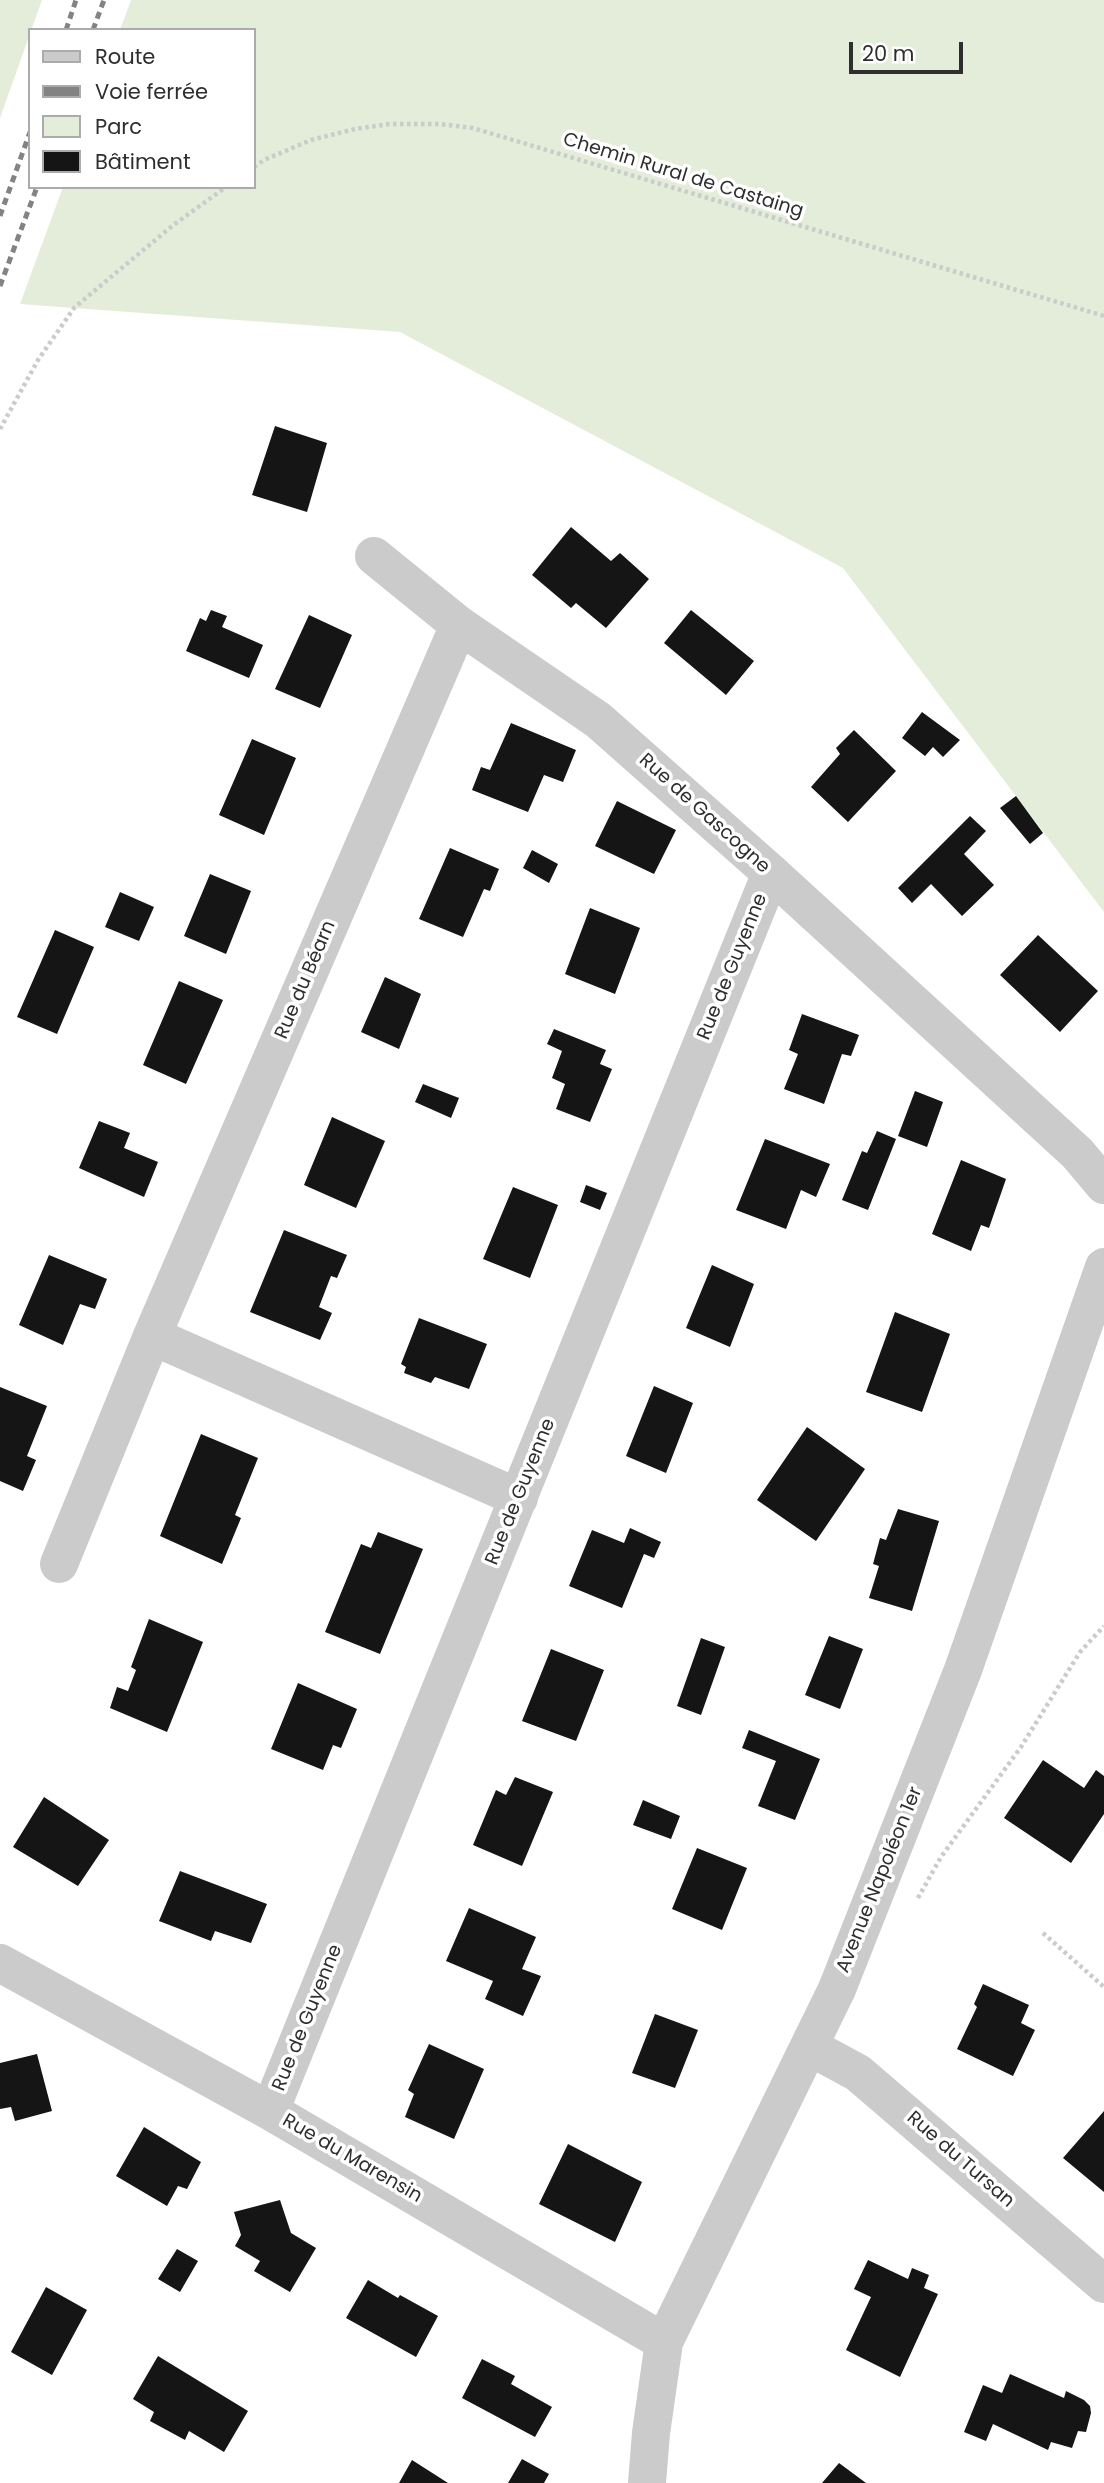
<!DOCTYPE html>
<meta charset="utf-8">
<style>
body{margin:0}
#map{position:relative;width:1104px;height:2483px;overflow:hidden;background:#fff;font-family:Poppins,sans-serif}
canvas{display:block}
.legend{position:absolute;left:28px;top:28px;width:228px;height:161px;box-sizing:border-box;background:#fff;border:2px solid #ababab;margin:0;padding:9px 12px;list-style:none;font-size:21px;color:#2e2e2e}
.legend li{display:flex;align-items:center;gap:14px;height:35px}
.legend b{width:35px;border:2px solid #ababab}
.scale{position:absolute;left:849px;top:42px;width:114px;height:32px;box-sizing:border-box;border:4px solid #2e2e2e;border-top:0;padding-left:9px;font-size:21px;line-height:24px;white-space:nowrap;color:#2e2e2e;-webkit-text-stroke:5px #fff;paint-order:stroke}
</style>
<div id="map">
<canvas width="1104" height="2483"></canvas>
<ul class="legend">
<li><b style="height:9px;background:#cbcbcb"></b>Route</li>
<li><b style="height:9px;background:#838383"></b>Voie ferrée</li>
<li><b style="height:19px;background:#e3edda"></b>Parc</li>
<li><b style="height:19px;background:#151515"></b>Bâtiment</li>
</ul>
<div class="scale">20 m</div>
</div>
<script>
const context = document.querySelector('canvas').getContext('2d');
context.lineJoin = 'round';
function fillPath(path, color) { context.fillStyle = color; context.fill(path, 'evenodd'); }
const toPath = rows => new Path2D(rows.map(r => 'M' + r).join(''));
function stroke(path, color, width, dash) { context.strokeStyle = color; context.lineWidth = width; context.lineCap = dash ? 'butt' : 'round'; context.setLineDash(dash || []); context.stroke(path); }
function label(font, color, halo, rows, align = 'center') {
  context.font = font + ' Poppins,sans-serif'; context.lineWidth = 7; context.setLineDash([]); context.textBaseline = 'middle'; context.strokeStyle = halo; context.fillStyle = color; for (const [text, x, y, turn = 0] of rows) {
    context.save(); context.translate(x, y); context.rotate((+turn || 0) * Math.PI / 180); context.textAlign = isNaN(turn) ? turn : align; if (halo) context.strokeText(text, 0, 0); context.fillText(text, 0, 0); context.restore();
  }
}
const green = toPath([
 [0,0,42,0,0,118],
 [131,0,1104,0,1104,912,843,568,400,332,20,304,63,187,254,187,254,30,120,30]
]);
const building = toPath([
 [275,426,327,443,307,512,252,495],
 [571,527,611,561,620,553,649,579,606,628,576,603,571,608,532,575],
 [211,610,227,616,222,627,263,645,249,678,186,651,200,618,206,621],
 [691,610,754,661,726,695,664,643],
 [309,615,352,635,320,708,275,689],
 [922,712,960,740,943,757,933,747,925,756,902,738],
 [511,723,576,750,563,782,544,775,528,812,472,790,481,767,490,770],
 [854,730,896,771,848,822,811,787,840,754,836,748],
 [252,739,296,758,264,835,219,815],
 [1016,796,1043,833,1030,844,1000,808],
 [617,801,676,830,654,874,595,846],
 [970,816,986,831,964,854,994,885,962,916,931,884,912,903,898,888],
 [450,848,499,869,490,891,484,889,463,937,419,919],
 [532,850,558,864,549,883,523,868],
 [210,874,251,891,226,954,184,936],
 [120,892,154,907,139,941,105,927],
 [590,908,640,928,615,994,565,974],
 [55,930,94,947,57,1034,17,1017],
 [1038,935,1098,991,1060,1032,1000,975],
 [385,977,421,994,399,1049,361,1032],
 [179,981,223,1000,186,1084,143,1065],
 [802,1014,859,1035,851,1056,842,1054,824,1104,784,1089,798,1054,789,1050],
 [554,1029,606,1050,600,1064,612,1069,590,1122,556,1109,565,1084,552,1078,562,1051,547,1044],
 [423,1084,459,1098,451,1118,415,1102],
 [915,1091,943,1102,927,1147,898,1136],
 [332,1117,385,1141,356,1208,304,1185],
 [99,1121,130,1133,124,1148,158,1162,144,1197,79,1168],
 [877,1131,896,1139,868,1210,842,1200,862,1151,867,1153],
 [765,1139,830,1164,816,1197,801,1190,786,1229,736,1210],
 [961,1160,1006,1179,989,1228,981,1225,971,1251,932,1234],
 [586,1185,607,1193,600,1210,580,1202],
 [513,1187,558,1205,530,1278,483,1259],
 [284,1230,347,1255,337,1278,331,1276,319,1307,332,1313,320,1340,250,1312],
 [49,1255,107,1279,95,1309,80,1304,63,1345,19,1325],
 [712,1265,754,1284,730,1347,686,1328],
 [895,1312,950,1334,922,1412,866,1392],
 [419,1318,487,1344,469,1389,435,1377,431,1383,404,1373,406,1367,401,1364],
 [654,1386,693,1403,666,1473,626,1456],
 [0,1387,47,1406,27,1456,36,1460,23,1491,0,1481],
 [807,1427,865,1469,816,1541,757,1500],
 [201,1434,258,1458,235,1515,241,1518,222,1564,160,1536],
 [898,1509,939,1521,912,1611,869,1598,879,1566,873,1564,880,1538,886,1540],
 [630,1528,661,1542,654,1558,644,1554,622,1608,569,1586,592,1530,624,1543],
 [378,1532,423,1549,380,1654,325,1632,361,1544,371,1548],
 [149,1619,203,1642,167,1732,110,1708,117,1687,128,1691,136,1670,131,1667],
 [829,1636,863,1649,840,1709,805,1695],
 [701,1638,725,1647,701,1715,677,1706],
 [551,1649,604,1670,576,1741,522,1721],
 [298,1683,357,1709,341,1748,333,1745,323,1770,271,1749],
 [749,1730,820,1759,795,1820,758,1806,776,1761,742,1748],
 [1043,1760,1084,1788,1096,1770,1104,1776,1104,1814,1071,1863,1004,1818],
 [515,1777,553,1792,522,1866,473,1845,496,1790,506,1795],
 [44,1797,109,1840,78,1886,13,1847],
 [643,1800,680,1816,671,1839,633,1825],
 [697,1848,747,1868,722,1930,672,1909],
 [180,1871,267,1904,251,1943,215,1931,211,1941,159,1921],
 [469,1908,536,1937,522,1969,541,1976,523,2016,485,1999,493,1981,446,1961],
 [983,1984,1029,2005,1021,2023,1035,2030,1013,2076,957,2049,977,2007,974,2004],
 [655,2014,698,2030,675,2088,632,2073],
 [429,2044,484,2069,454,2139,405,2117,414,2094,408,2090],
 [37,2054,52,2111,15,2121,11,2107,0,2109,0,2063],
 [1104,2111,1104,2192,1063,2158],
 [144,2127,201,2162,187,2189,178,2186,167,2206,116,2176],
 [568,2144,642,2182,615,2242,539,2204],
 [280,2200,291,2233,316,2248,290,2292,254,2271,260,2261,235,2246,241,2235,234,2212],
 [177,2249,198,2261,180,2292,158,2279],
 [868,2260,908,2279,912,2268,929,2275,924,2288,938,2294,900,2377,846,2350,871,2297,854,2289],
 [368,2280,398,2298,400,2295,438,2316,416,2357,346,2318],
 [46,2287,87,2310,52,2375,11,2352],
 [158,2356,248,2411,224,2452,189,2431,185,2440,150,2421,154,2412,133,2399],
 [482,2359,515,2376,511,2384,552,2407,535,2437,462,2398],
 [1010,2374,1064,2398,1066,2391,1084,2400,1090,2406,1091,2413,1086,2432,1078,2431,1072,2448,1051,2442,1048,2450,993,2424,986,2441,964,2432,983,2385,1002,2393],
 [522,2459,549,2474,544,2483,508,2483],
 [412,2460,448,2483,399,2483],
 [839,2463,866,2483,822,2483]
]);
const path = toPath([
 [254,167,264,160,311,140,355,129,389,124,440,124,473,128,1104,316],
 [0,429,38,360,74,308,172,226,226,187],
 [918,1898,941,1857,1021,1747,1080,1652,1104,1626],
 [1043,1933,1104,1987]
]);
const minor = toPath([
 [374,556,459,625,598,720,771,873,1077,1153,1104,1185],
 [152,1336,519,1498],
 [59,1564,152,1336,459,625],
 [0,1963,270,2111,664,2342],
 [810,2047,858,2073,1104,2284],
 [270,2111,771,873],
 [647,2483,651,2433,664,2342,837,1989,963,1670,1104,1267]
]);
const rail = toPath([
 [66,30,76,0],
 [93,30,104,0],
 [0,216,30,132],
 [0,286,37,187]
]);
const streetNames = [
 ["Chemin Rural de Castaing",683,176,17],
 ["Rue de Gascogne",704,814,42],
 ["Rue de Guyenne",733,967,-68],
 ["Rue du Béarn",306,980,-67],
 ["Rue de Guyenne",521,1492,-68],
 ["Avenue Napoléon 1er",880,1880,-68],
 ["Rue de Guyenne",308,2018,-68],
 ["Rue du Marensin",352,2159,30],
 ["Rue du Tursan",960,2160,41]
];
fillPath(green, '#e3edda');
fillPath(building, '#151515');
stroke(path, '#cbcbcb', 4.5, [3.5, 3.5]);
stroke(minor, '#cbcbcb', 38);
stroke(rail, '#838383', 5, [7, 5]);
label('19px', '#2e2e2e', '#fff', streetNames);
</script>
